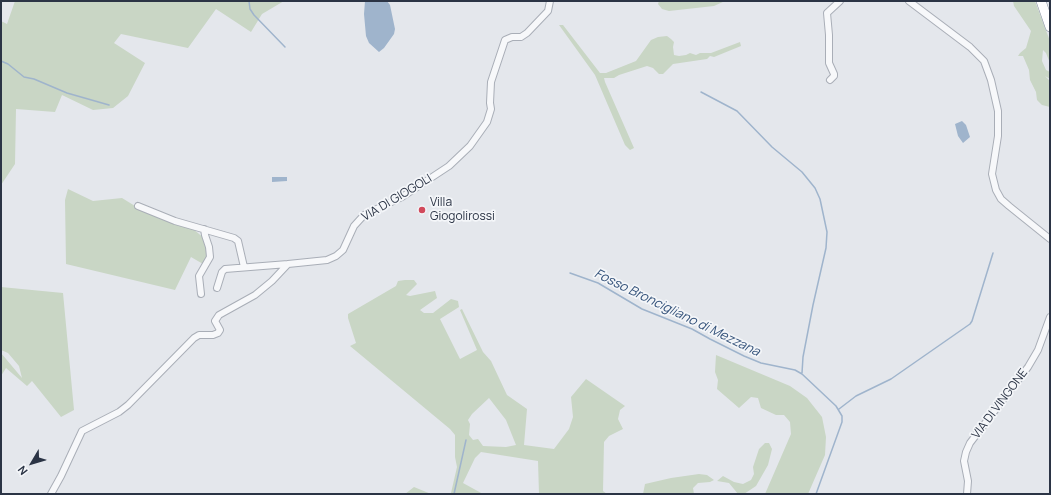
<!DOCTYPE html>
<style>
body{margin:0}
#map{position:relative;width:1051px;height:495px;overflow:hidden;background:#e4e7ec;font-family:Manrope,sans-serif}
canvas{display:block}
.frame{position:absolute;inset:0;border:2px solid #2b3445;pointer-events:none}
.north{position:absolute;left:12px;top:443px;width:40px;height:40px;-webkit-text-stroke:3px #f4f6f9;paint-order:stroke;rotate:232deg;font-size:11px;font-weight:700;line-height:16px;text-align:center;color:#2b3445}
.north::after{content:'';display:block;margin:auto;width:14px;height:18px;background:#2b3445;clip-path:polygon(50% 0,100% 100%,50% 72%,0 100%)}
</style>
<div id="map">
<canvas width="1051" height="495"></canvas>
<div class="frame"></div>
<div class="north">N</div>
</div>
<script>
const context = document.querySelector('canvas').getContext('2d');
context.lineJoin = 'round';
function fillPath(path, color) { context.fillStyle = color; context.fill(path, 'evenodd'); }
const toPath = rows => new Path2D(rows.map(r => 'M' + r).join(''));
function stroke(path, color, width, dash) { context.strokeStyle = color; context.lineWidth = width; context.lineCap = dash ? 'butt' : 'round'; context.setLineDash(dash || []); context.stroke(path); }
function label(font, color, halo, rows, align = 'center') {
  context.font = font + ' Manrope,sans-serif'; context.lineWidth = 3.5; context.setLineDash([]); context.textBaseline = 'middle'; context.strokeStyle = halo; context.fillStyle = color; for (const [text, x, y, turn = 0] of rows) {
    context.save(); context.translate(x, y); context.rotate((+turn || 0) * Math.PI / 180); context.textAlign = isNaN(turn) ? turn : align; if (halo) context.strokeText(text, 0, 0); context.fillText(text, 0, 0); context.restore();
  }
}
const green = toPath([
 [15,1,284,1,262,14,251,32,216,9,188,48,121,34,114,43,145,63,128,96,113,108,93,110,62,95,55,112,16,109,15,164,1,185,1,21,7,24],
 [659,1,667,2,725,1,714,6,669,11,662,9,658,4],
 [1013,1,1035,1,1050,41,1049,45,1050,47,1050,63,1046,53,1043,50,1042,61,1046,70,1050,72,1050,79,1045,76,1050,81,1050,107,1042,105,1037,100,1036,92,1030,80,1029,70,1023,56,1018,56,1020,53,1026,48,1031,31,1014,6],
 [559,25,563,25,600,73,606,73,636,61,651,40,658,37,667,36,671,39,674,42,673,47,674,55,679,56,686,55,690,53,696,55,700,53,711,53,740,42,741,46,714,57,710,56,707,59,673,64,663,74,659,74,653,68,647,66,619,75,614,78,604,78,605,82,634,148,630,150,625,145,595,75],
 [68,189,93,201,122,198,135,206,192,228,205,239,208,254,203,264,191,257,175,290,66,264,65,200],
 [405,280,414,280,417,284,406,295,410,296,435,291,437,298,420,310,424,313,433,313,451,299,458,301,459,307,440,319,460,359,477,350,460,310,462,309,483,352,491,361,507,395,527,409,524,445,554,449,569,429,573,417,571,397,586,379,625,406,620,410,618,419,623,429,609,436,604,442,603,491,607,494,539,494,538,461,481,452,475,458,463,483,483,494,451,493,457,467,455,457,455,435,450,429,350,346,356,343,348,318,348,314,396,286,398,281],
 [489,398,506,420,516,445,506,447,483,446,478,439,473,440,469,435,470,424,468,420,472,414],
 [1,287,63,293,74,410,61,417,32,381,27,386,6,368,1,376,1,353,22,378,19,366,8,353,1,350],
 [716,355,790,386,807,398,822,417,826,437,825,455,808,494,765,494,791,434,790,422,784,415,776,415,761,408,758,398,751,397,739,408,717,389,718,380,715,372],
 [765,443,769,443,772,449,768,465,756,486,744,494,738,494,729,483,717,481,723,476,734,482,743,484,751,480,754,474,753,467,759,449],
 [699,474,707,475,714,480,710,482,698,483,693,488,694,494,643,494,645,484,671,478],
 [414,487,431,494,405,494]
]);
const water = toPath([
 [365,1,387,1,390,5,395,29,394,34,384,48,379,52,369,43,366,36,364,14],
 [962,121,966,125,970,137,963,143,958,136,955,124],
 [272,177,287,177,287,181,272,182]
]);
const stream = toPath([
 [249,1,250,9,254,15,285,47],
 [1,61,8,64,24,77,34,79,67,93,109,105],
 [701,92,737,111,772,147,802,172,815,188,820,199,827,232,826,248,813,305,803,357,802,373],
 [570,273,598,283,642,309,692,329,710,339,744,356,761,363,795,370,802,374,836,406,842,416,842,422,816,494],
 [839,409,856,396,891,379,970,324,972,321,993,253],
 [454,494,466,440]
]);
const minor = toPath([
 [909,1,970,47,984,61,991,80,998,111,998,136,992,174,996,190,1001,199,1009,206,1050,239],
 [830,80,834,76,834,74,829,63,829,35,827,13,840,1],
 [138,206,175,221,234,238,238,241,244,267],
 [217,288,222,272,225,269,288,264],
 [201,294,199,276,210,257,209,247,205,235,204,229],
 [51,494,61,476,82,431,119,412,128,405,194,338,199,335,213,335,218,333,220,330,215,321,219,315,255,295,272,281,288,264,327,260,336,256,343,250,354,226,364,215,402,197,449,166,470,146,487,122,491,109,490,103,491,82,505,40,512,37,521,37,527,33,548,11,550,1],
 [967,494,968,481,964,461,966,452,970,443,1028,367,1038,350,1050,317]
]);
const highway = toPath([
 [1041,1,1050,27]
]);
const markers = [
 [422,210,4,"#d1495b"]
];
const streetNames = [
 ["VIA DI GIOGOLI",397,198,-31],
 ["VIA DI VINGONE",1000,404,-53]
];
const poiNames = [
 ["Villa",430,203],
 ["Giogolirossi",430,217]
];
const waterNames = [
 ["Fosso Broncigliano di Mezzana",677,313,26]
];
fillPath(green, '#c9d6c5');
fillPath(water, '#9fb4cc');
stroke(stream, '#9fb4cc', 1.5);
stroke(minor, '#a9aeb7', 8);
stroke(highway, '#8b94a3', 10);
stroke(minor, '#f7f8fa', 6);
stroke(highway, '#fff', 9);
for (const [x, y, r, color] of markers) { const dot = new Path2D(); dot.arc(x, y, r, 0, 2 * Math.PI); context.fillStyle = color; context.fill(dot); stroke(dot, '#f4f6f9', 1.5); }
label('12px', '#2b3445', '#f4f6f9', streetNames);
label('12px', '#2b3445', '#f4f6f9', poiNames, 'left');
label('italic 13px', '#34527a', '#f4f6f9', waterNames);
</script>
